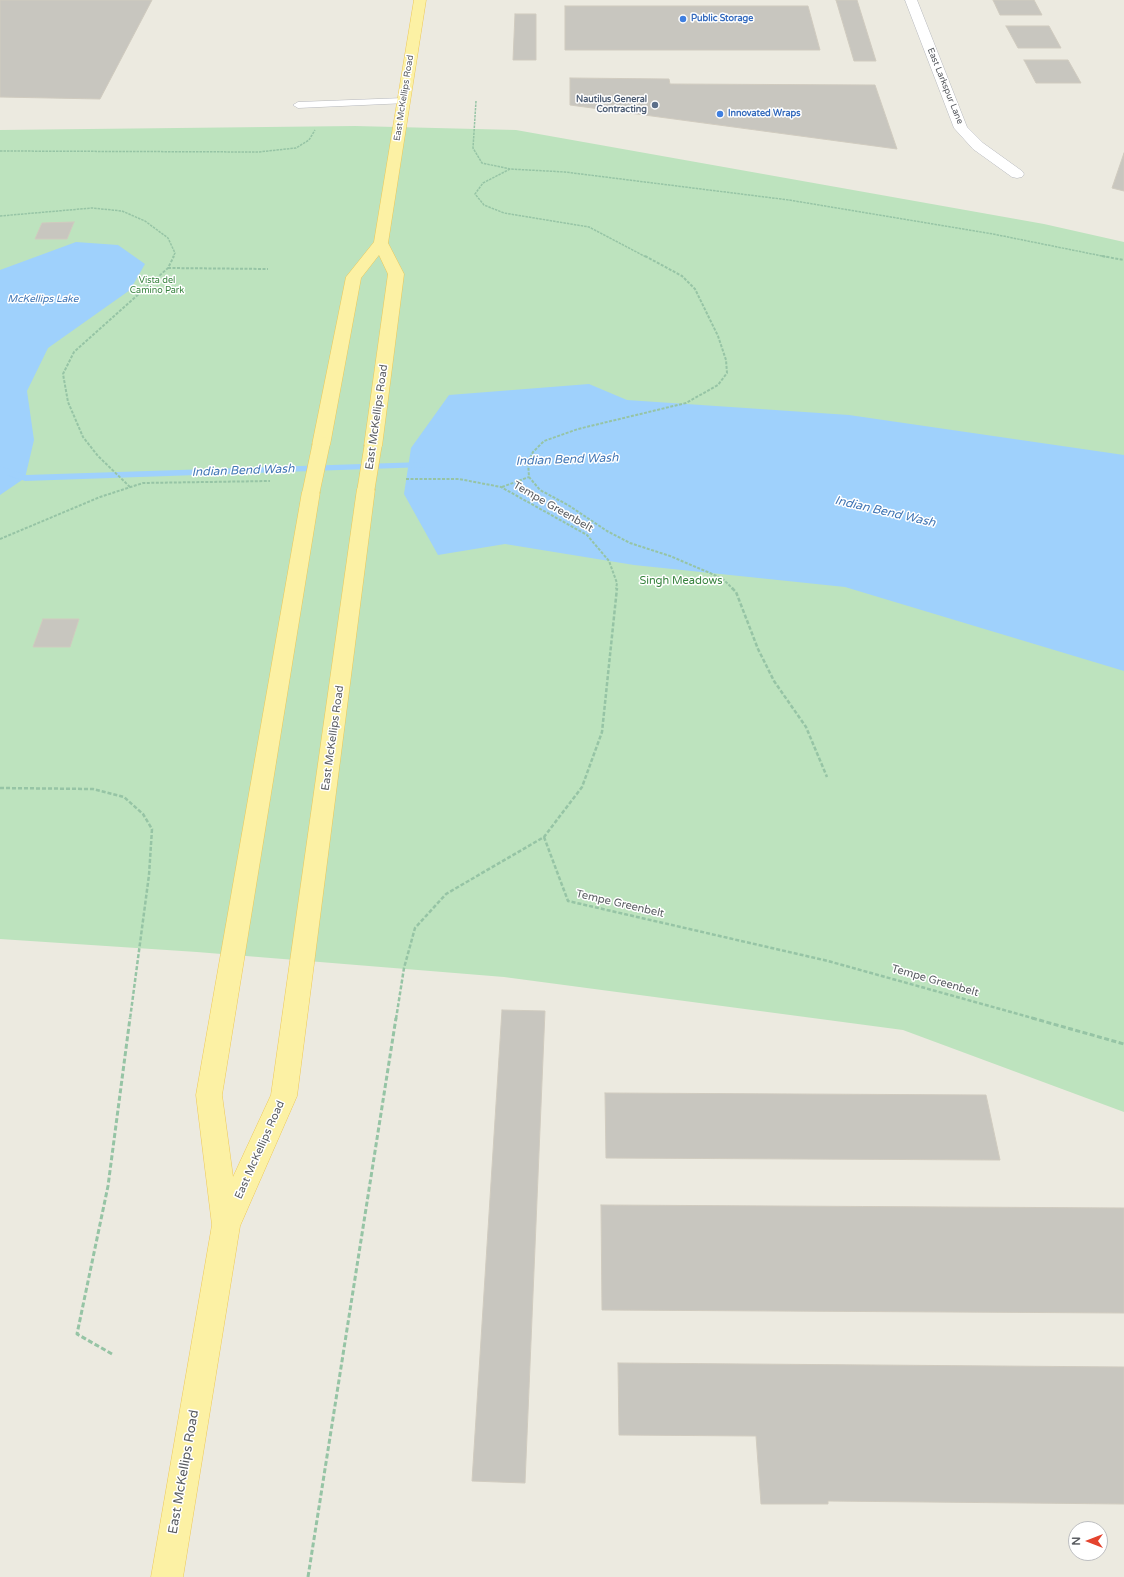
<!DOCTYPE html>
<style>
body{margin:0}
#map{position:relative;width:1124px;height:1577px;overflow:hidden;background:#eceae0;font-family:"Varela Round",sans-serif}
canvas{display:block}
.north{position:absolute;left:1068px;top:1521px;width:40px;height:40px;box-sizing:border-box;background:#fff;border:1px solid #bdbec0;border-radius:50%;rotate:270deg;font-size:11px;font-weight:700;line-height:16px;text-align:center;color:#595c61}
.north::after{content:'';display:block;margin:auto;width:14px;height:18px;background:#e4432e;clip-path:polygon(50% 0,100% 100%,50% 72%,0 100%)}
</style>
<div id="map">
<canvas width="1124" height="1577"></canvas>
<div class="north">N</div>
</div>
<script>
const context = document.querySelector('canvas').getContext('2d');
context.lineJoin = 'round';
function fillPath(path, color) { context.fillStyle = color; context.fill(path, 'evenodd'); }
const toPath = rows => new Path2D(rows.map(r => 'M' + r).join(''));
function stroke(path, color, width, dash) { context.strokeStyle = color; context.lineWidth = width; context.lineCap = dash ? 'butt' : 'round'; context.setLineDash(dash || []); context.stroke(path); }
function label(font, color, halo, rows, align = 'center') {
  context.font = font + ' "Varela Round",sans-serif'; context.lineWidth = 3; context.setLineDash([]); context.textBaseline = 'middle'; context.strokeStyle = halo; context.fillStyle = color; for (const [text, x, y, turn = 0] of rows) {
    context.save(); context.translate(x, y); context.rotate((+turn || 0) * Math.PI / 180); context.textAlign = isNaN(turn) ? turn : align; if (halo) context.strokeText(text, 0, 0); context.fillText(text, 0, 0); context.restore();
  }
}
const green = toPath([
 [355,126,516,130,1044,224,1124,242,1124,1112,903,1030,504,977,197,952,0,939,0,130]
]);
const water = toPath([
 [76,242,118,245,145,264,130,290,48,348,27,391,34,440,25,478,0,495,0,270],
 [589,384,627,400,849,415,1124,455,1124,671,845,587,634,565,505,544,438,555,404,494,411,448,449,395]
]);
const stream = toPath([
 [423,462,428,465,426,467,25,481,0,473,0,466,26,475,423,462]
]);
const building = toPath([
 [0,0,152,0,100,99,0,97,0,0],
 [836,0,857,0,876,61,854,61,836,0],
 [993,0,1034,0,1042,15,1000,15,993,0],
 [565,6,808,6,820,50,565,50,565,6],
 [515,14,536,14,536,60,513,60,515,14],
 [1006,26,1049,26,1061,48,1018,48,1006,26],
 [1024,60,1068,60,1081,83,1036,83,1024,60],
 [570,78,669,79,670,84,875,85,897,149,570,105,570,78],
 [1124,153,1124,191,1112,188,1124,153],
 [74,222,67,239,35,239,42,223,74,222],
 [43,619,79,619,70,647,33,647,43,619],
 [502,1010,545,1011,525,1483,472,1481,502,1010],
 [605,1093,986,1095,1000,1160,606,1158,605,1093],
 [601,1205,1124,1208,1124,1313,602,1310,601,1205],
 [618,1363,1124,1367,1124,1504,828,1501,828,1504,761,1504,756,1436,619,1435,618,1363]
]);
const pathFar3 = toPath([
 [476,101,473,148,482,163,510,169,565,172,789,200,993,234,1107,257],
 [0,151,258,152,296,148,309,140,315,130],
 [510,169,483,183,475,194,484,205,504,213,589,227,646,257],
 [0,216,92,208,122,211,145,221,168,238,175,253,173,257]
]);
const pathFar2 = toPath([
 [645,256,682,276,695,289,718,336,726,360,727,373,718,385,686,403,578,429,544,441,533,452,528,462,529,477,540,490,568,505,607,531,630,543,670,556,710,573,723,579,733,589],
 [1102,256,1124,260],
 [168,268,268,269],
 [406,479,459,479,501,487,587,535,609,561,617,583,616,589],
 [130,487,98,456,83,437,68,402,63,374,74,352,168,268,174,256],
 [502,487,529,477],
 [0,539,100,497,143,483,270,481]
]);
const pathFar1 = toPath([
 [732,588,736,592,758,649,774,681,806,727,827,777],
 [0,788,93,789,124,797,143,814,152,829,149,875,130,1019],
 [544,837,568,901,828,961,1036,1019],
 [396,1019,404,968,415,928,446,894,544,837,582,787,602,732,617,588]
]);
const path = toPath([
 [1032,1018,1124,1044],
 [112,1354,77,1334,108,1186,130,1018],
 [308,1577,396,1018]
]);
const lane = toPath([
 [404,98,407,99,409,101,407,103,298,108,293,105,298,102,404,98]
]);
const street = toPath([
 [905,0,917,0,967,127,983,143,1022,171,1024,174,1022,177,1017,178,1012,177,973,149,954,128,905,0]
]);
const primary = toPath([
 [414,0,426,0,388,243,404,274,382,446,379,450,373,452,367,450,364,446,388,274,379,255,361,278,330,445,327,449,321,451,315,449,312,445,346,277,374,242,414,0],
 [366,483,372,485,375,489,297,1096,240,1226,183,1577,151,1577,212,1225,196,1095,302,492,305,488,311,486,317,488,320,492,222,1095,233,1177,271,1095,357,489,360,485,366,483]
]);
const primaryBridge = toPath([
 [366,489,373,446],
 [311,492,321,445]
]);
const markers = [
 [683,19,4,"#3f7fe0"],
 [655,105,4,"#5c6f8a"],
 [720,114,4,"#3f7fe0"]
];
const farShopnames = [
 ["Public Storage",691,19],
 ["Innovated Wraps",728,114]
];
const farStreetnames = [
 ["East Larkspur Lane",945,86,68],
 ["East McKellips Road",404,98,-81]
];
const farServicenames = [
 ["Nautilus General",647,100],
 ["Contracting",647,110]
];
const farParknames = [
 ["Vista del",157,281],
 ["Camino Park",157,291]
];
const farWaternames = [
 ["McKellips Lake",43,299]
];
const streetNames = [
 ["East McKellips Road",377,417,-82],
 ["Tempe Greenbelt",553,507,30],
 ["East McKellips Road",333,738,-82],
 ["Tempe Greenbelt",620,904,13],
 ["Tempe Greenbelt",935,981,16],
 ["East McKellips Road",260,1150,-66]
];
const parkNames = [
 ["Singh Meadows",681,581]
];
const waterNames = [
 ["Indian Bend Wash",567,460,-2],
 ["Indian Bend Wash",243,471,-2],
 ["Indian Bend Wash",885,512,13]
];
const nearStreetnames = [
 ["East McKellips Road",184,1472,-80]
];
fillPath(green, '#bde3be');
fillPath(water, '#9fd1fc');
fillPath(stream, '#9fd1fc');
fillPath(building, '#c8c6bf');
stroke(building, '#d0cbbf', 1);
stroke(lane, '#b6b8bd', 1);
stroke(street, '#b6b8bd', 1);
stroke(primary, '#edc858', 1);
stroke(pathFar3, '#96c4a5', 1.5, [2.5, 1]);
stroke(pathFar2, '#96c4a5', 2, [3, 1.5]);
stroke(pathFar1, '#96c4a5', 2.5, [4, 2]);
stroke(path, '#96c4a5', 3, [5, 2.5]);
fillPath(lane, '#fff');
fillPath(street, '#fff');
fillPath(primary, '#fcf1a4');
stroke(primaryBridge, '#edc858', 18, []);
stroke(primaryBridge, '#fcf1a4', 17);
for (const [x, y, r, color] of markers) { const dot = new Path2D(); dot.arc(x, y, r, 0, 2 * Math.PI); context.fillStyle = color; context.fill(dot); stroke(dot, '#fff', 1.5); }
label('bold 9px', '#366cbe', '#fff', farShopnames, 'left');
label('9px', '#595c61', '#fff', farStreetnames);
label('bold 9px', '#4e5e75', '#fff', farServicenames, 'right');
label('9px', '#36823d', '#fff', farParknames);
label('italic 10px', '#4076b5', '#fff', farWaternames);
label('11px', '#595c61', '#fff', streetNames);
label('11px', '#36823d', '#fff', parkNames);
label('italic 12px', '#4076b5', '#fff', waterNames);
label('13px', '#595c61', '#fff', nearStreetnames);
</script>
